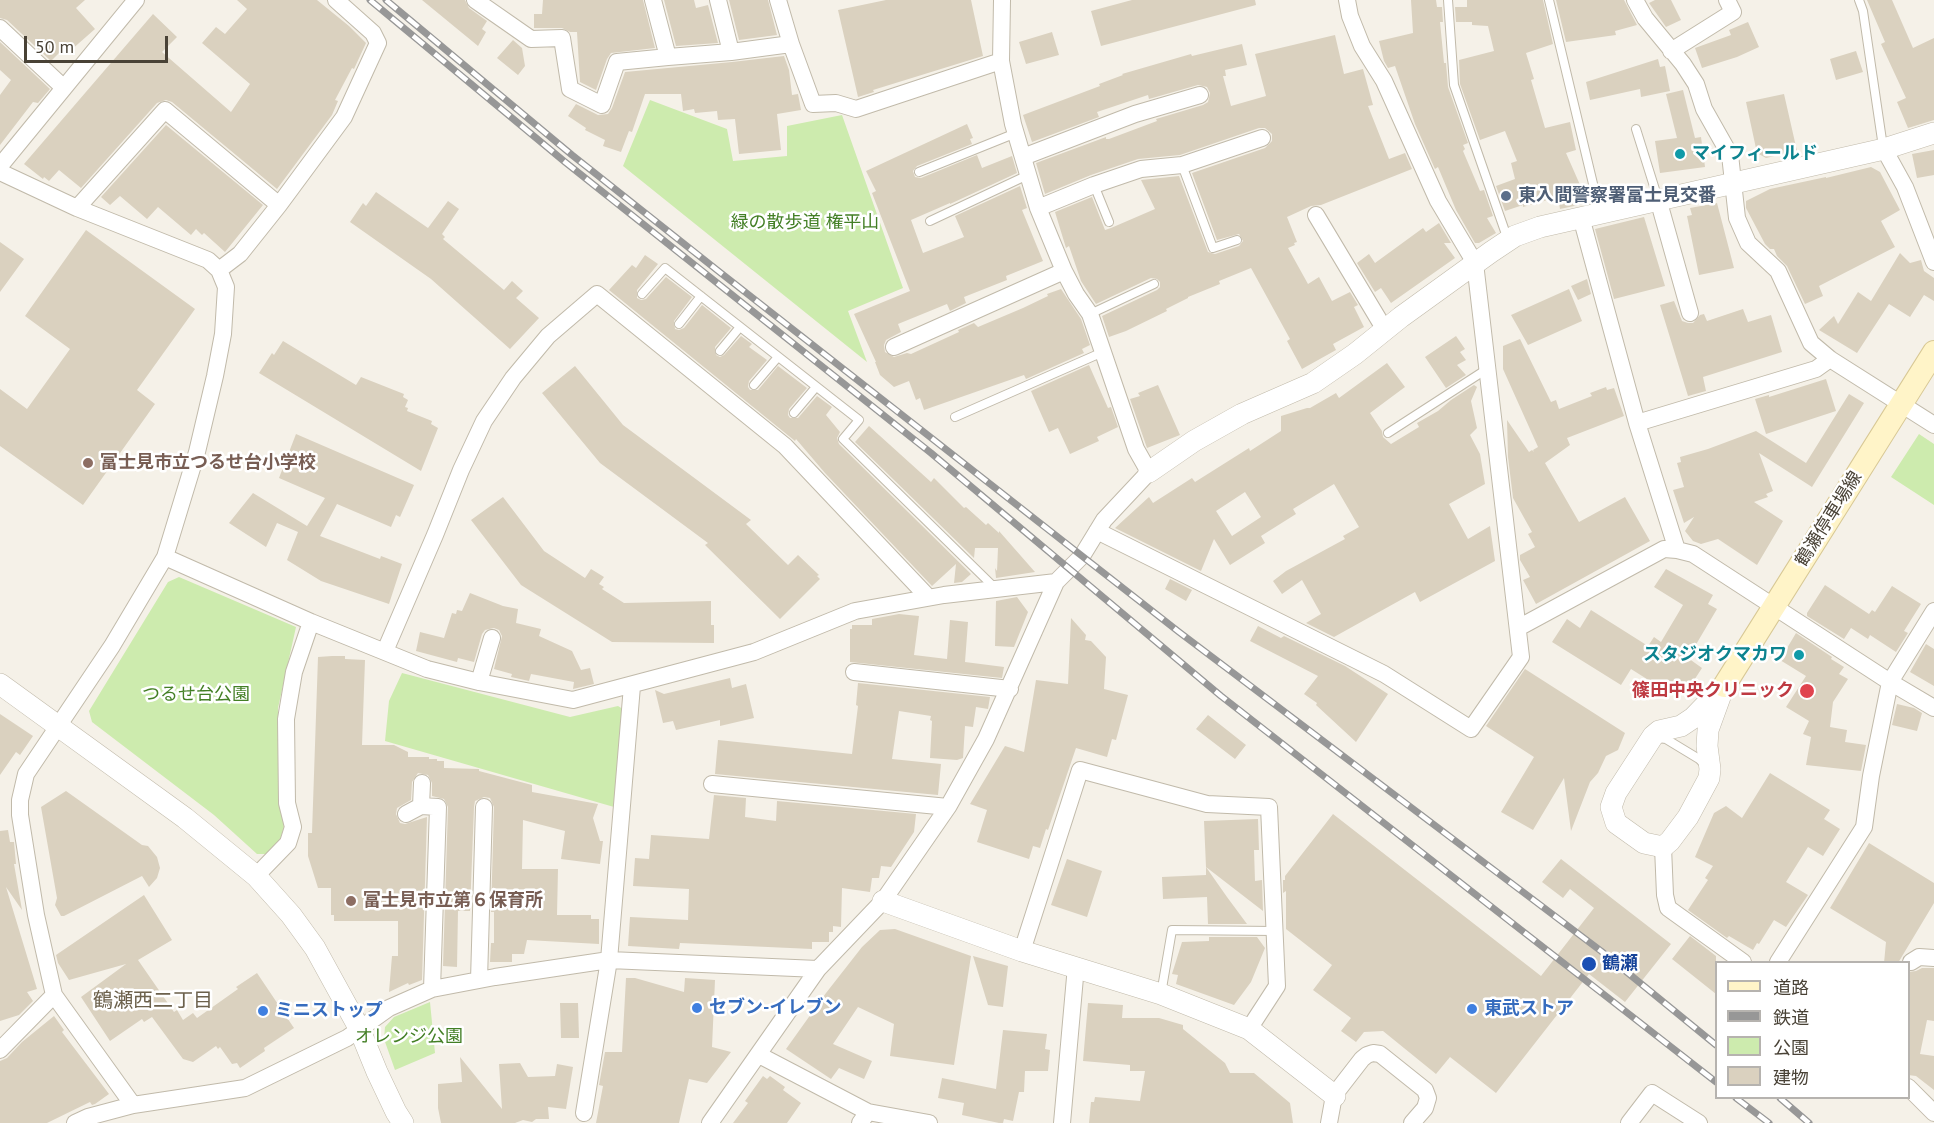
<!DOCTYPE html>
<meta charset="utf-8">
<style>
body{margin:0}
#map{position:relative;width:1934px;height:1123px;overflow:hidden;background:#f5f1e8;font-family:"PT Sans","Noto Sans JP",sans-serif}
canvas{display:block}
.legend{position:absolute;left:1715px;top:961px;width:195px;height:138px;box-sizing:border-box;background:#fff;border:2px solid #b6b3af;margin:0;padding:8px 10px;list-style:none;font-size:18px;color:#494236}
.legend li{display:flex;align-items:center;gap:12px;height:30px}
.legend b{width:30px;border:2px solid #b6b3af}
.scale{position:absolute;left:24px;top:36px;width:144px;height:27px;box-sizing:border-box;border:3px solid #494236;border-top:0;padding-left:8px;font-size:18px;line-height:21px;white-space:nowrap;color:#494236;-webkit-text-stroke:4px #fff;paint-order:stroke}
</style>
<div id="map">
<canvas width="1934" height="1123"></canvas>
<ul class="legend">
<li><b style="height:8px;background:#fff4c8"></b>道路</li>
<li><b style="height:8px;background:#979797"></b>鉄道</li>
<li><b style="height:16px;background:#cdebae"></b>公園</li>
<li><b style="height:16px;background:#dad1bf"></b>建物</li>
</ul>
<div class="scale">50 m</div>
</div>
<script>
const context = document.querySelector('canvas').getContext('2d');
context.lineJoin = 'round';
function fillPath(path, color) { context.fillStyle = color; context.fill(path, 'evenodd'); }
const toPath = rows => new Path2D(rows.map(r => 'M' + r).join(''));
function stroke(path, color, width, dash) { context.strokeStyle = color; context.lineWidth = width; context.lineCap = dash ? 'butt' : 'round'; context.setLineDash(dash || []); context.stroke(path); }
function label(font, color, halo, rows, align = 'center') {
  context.font = font + ' "PT Sans","Noto Sans JP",sans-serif'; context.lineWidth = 5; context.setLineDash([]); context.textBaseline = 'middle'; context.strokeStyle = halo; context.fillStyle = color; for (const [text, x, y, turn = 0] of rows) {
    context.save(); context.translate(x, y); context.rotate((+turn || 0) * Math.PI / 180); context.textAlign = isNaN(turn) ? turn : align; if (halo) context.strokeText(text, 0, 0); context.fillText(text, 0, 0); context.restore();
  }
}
const green = toPath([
 [650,100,727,129,733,161,787,156,787,126,842,115,903,288,848,311,867,362,623,166],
 [1919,434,1934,444,1934,505,1891,477],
 [179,577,296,627,278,708,278,791,284,827,280,840,267,854,257,854,214,815,92,722,89,711,168,582],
 [402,673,570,717,618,706,626,711,614,807,385,741,389,701],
 [430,1002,435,1053,395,1070,384,1039,385,1027,394,1017]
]);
const building = toPath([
 [0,0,85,0,76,8,95,29,70,51,65,47,51,61,7,20,0,18],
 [237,0,317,0,349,26,366,43,354,69,352,68,335,100,338,101,332,115,277,189,172,102,166,100,157,103,81,188,59,170,49,181,44,177,43,179,24,164,153,14,177,37,162,52,231,112,250,84,202,43,216,27,225,34,247,9],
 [422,0,465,0,469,8,487,21,482,29,486,32,478,46],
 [543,0,643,0,655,48,611,53,607,59,596,90,580,82,577,32,570,32,562,28,534,28,534,14,542,14],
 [664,0,694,0,696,8,708,5,718,43,676,46],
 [729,0,768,0,777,35,739,40],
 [886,0,971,0,983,56,873,90,874,92,858,97,838,10],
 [1132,0,1255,0,1256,5,1101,46,1091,11],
 [1411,0,1436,0,1437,7,1442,7,1443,22,1440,22,1444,63,1446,63,1448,87,1468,143,1463,145,1465,149,1463,151,1480,191,1484,190,1493,216,1487,218,1496,233,1479,243,1475,243,1456,210,1438,167,1435,169,1415,124,1395,66,1388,68,1384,61,1379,41,1413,33],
 [1467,0,1543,0,1553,44,1526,53,1534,79,1531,80,1545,128,1570,122,1576,150,1566,153,1588,203,1560,209,1558,197,1523,207,1523,205,1505,211,1496,186,1515,179,1511,163,1517,161,1505,131,1480,140,1460,84,1459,60,1494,51,1488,26,1472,25,1472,22,1456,22,1455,7,1467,7],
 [1556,0,1624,0,1637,25,1615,31,1616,35,1566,42],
 [1655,0,1671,0,1681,20,1666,27,1649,3],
 [1867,0,1892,0,1913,48,1934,38,1934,120,1908,128,1897,102,1906,98,1881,44,1885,42],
 [1748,22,1759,47,1737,57,1702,68,1695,48,1731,35,1729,30],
 [1052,32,1059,55,1026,64,1019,42],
 [1335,35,1344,74,1363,69,1373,105,1368,106,1389,159,1405,153,1412,169,1321,205,1311,206,1287,217,1297,242,1294,243,1295,245,1288,248,1308,284,1319,277,1332,301,1350,292,1358,305,1354,307,1364,327,1333,344,1336,350,1302,369,1287,341,1290,339,1251,268,1219,281,1220,284,1188,297,1188,298,1166,309,1167,311,1126,331,1109,337,1102,316,1157,290,1160,287,1160,282,1157,279,1151,278,1096,304,1081,281,1069,246,1066,248,1055,212,1092,197,1105,230,1111,228,1155,209,1141,180,1179,176,1208,252,1215,254,1239,246,1243,241,1239,234,1217,240,1192,173,1265,148,1272,141,1272,134,1265,128,1259,128,1180,155,1138,159,1091,175,1045,194,1036,163,1106,137,1106,139,1109,139,1157,121,1156,119,1203,105,1208,102,1210,93,1207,87,1198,85,1149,99,1148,95,1097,112,1099,117,1032,142,1023,115,1100,86,1099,84,1123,75,1122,74,1191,54,1192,56,1242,44,1247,65,1225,70,1226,76,1223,76,1231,106,1266,96,1255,54],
 [513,40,522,48,525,66,518,75,497,58],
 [0,42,50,89,38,103,33,102,0,145,0,95,11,80,0,70],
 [1856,51,1863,72,1836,80,1830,59],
 [784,56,789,70,792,95,798,94,801,110,777,114,781,150,739,154,735,119,718,120,717,111,695,113,694,109,683,111,681,94,645,94,632,132,629,131,621,152,603,146,605,140,585,130,586,128,568,116,576,104,598,115,608,114,612,108,625,72,732,62],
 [1658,59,1660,67,1665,66,1670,91,1641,97,1640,89,1590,100,1586,82],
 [1683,90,1695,138,1701,137,1705,167,1660,173,1655,141,1677,138,1666,94],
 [1784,94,1797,151,1766,158,1757,153,1746,102],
 [967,124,973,138,970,139,972,144,917,166,913,171,915,177,921,178,977,155,982,168,1012,156,1017,173,950,204,950,203,911,220,923,253,964,237,955,216,1020,186,1027,208,1022,210,1043,261,1006,276,1007,280,964,297,966,303,950,311,947,304,898,324,901,332,886,340,884,345,885,352,894,357,907,353,911,354,959,332,958,330,974,323,978,327,1023,308,1048,296,1047,294,1061,289,1081,319,1090,345,1082,349,1084,353,1026,379,1024,375,924,410,920,398,916,400,909,381,894,387,880,375,875,362,876,362,854,314,910,291,872,193,876,191,866,171],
 [166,125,263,205,225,252,204,233,202,235,196,229,191,235,158,207,147,219,120,196,110,205,101,197],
 [1934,150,1934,175,1917,178,1912,154],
 [1871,167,1880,172,1900,210,1881,221,1895,247,1819,286,1823,296,1805,304,1787,266,1777,256,1774,249,1770,249,1765,244,1746,208,1746,201,1770,189,1826,177,1826,178],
 [376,192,428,228,448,201,459,209,442,234,445,237,443,239,504,290,512,281,523,291,516,298,539,318,510,349,431,279,350,222,363,203,366,206],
 [1717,203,1734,268,1699,275,1687,216,1692,215,1690,208],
 [1644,217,1665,286,1614,299,1595,229],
 [1439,223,1451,243,1444,243,1455,258,1391,303,1381,288,1375,292,1357,263,1369,254,1375,263,1423,228,1426,232],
 [86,230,195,309,137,390,155,404,83,505,0,446,0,389,27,409,70,349,25,316],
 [0,242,24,259,0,292],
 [1900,253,1910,263,1921,260,1924,271,1934,278,1934,301,1924,295,1910,317,1889,304,1857,353,1819,330,1834,316,1838,324,1858,292,1871,301],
 [645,255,658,264,637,290,637,298,641,300,646,299,666,277,692,297,674,321,675,329,679,330,684,328,702,305,731,328,715,347,716,355,720,357,724,355,741,336,752,344,749,347,767,360,749,381,748,387,750,390,758,390,778,366,807,388,789,409,788,415,790,418,798,418,817,396,832,407,826,415,840,432,837,438,839,444,971,574,962,582,954,583,956,564,932,586,825,473,796,439,795,441,609,290,632,265,636,268],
 [1587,279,1591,294,1578,300,1571,286],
 [1569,289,1582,321,1528,345,1511,315],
 [1674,301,1682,321,1688,323,1693,323,1700,315,1704,314,1707,321,1743,309,1748,322,1771,315,1782,352,1703,377,1706,391,1688,396,1660,305],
 [1456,336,1465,349,1460,352,1466,360,1457,365,1466,375,1446,388,1425,357],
 [1520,339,1551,402,1556,400,1559,409,1592,396,1590,393,1606,387,1607,390,1614,388,1624,416,1567,438,1570,445,1545,463,1579,522,1625,497,1650,541,1536,604,1523,580,1530,577,1520,560,1520,555,1535,547,1528,534,1532,532,1513,498,1508,457,1507,420,1529,452,1532,450,1534,452,1533,450,1538,447,1503,369,1503,346],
 [283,341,356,385,361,377,404,394,403,397,408,400,405,407,408,408,407,411,432,421,431,424,438,428,421,471,259,373,272,353,274,355],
 [1387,363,1405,387,1370,413,1382,431,1383,437,1391,444,1419,427,1417,423,1438,411,1451,400,1474,385,1477,387,1471,401,1477,428,1470,435,1480,454,1485,484,1449,504,1468,539,1490,526,1495,561,1420,602,1415,592,1334,637,1306,623,1321,614,1302,580,1282,594,1273,581,1286,571,1345,539,1343,536,1359,527,1334,484,1293,509,1296,514,1261,536,1265,543,1230,565,1214,539,1201,571,1115,528,1149,497,1153,503,1192,478,1195,482,1249,448,1250,451,1281,431,1281,416,1307,408,1310,408,1336,393,1339,398],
 [1245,492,1261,517,1232,536,1216,511],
 [1089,365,1108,408,1111,407,1118,427,1097,437,1099,441,1070,454,1058,428,1049,432,1031,391],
 [575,366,623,425,751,520,746,524,788,565,798,555,819,575,817,576,820,579,780,619,705,545,708,543,600,463,542,393],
 [1826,379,1836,411,1766,434,1755,399,1769,395,1769,397],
 [1158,385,1180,435,1147,448,1130,399,1140,396,1138,393],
 [1849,394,1864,403,1812,487,1759,453,1773,491,1766,494,1768,497,1754,502,1783,521,1757,565,1718,539,1701,544,1693,541,1685,531,1694,517,1684,523,1673,490,1684,487,1677,463,1681,462,1680,457,1708,449,1756,431,1806,463],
 [869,426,931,482,934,478,964,508,966,507,986,525,988,523,999,533,999,531,1035,572,996,578,995,568,997,571,998,548,975,548,974,558,855,442],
 [296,434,414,485,400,517,396,515,391,527,337,504,320,536,380,559,381,556,402,564,389,604,321,581,287,560,298,532,277,523,266,547,229,523,253,493,307,526,325,498,279,478],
 [503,497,544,551,585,578,591,569,604,577,599,584,604,587,602,589,624,603,711,601,711,625,714,625,714,643,612,642,521,585,471,520],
 [1666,569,1713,595,1708,604,1717,609,1688,658,1702,668,1689,688,1669,693,1631,669,1621,685,1552,642,1567,619,1580,628,1591,610,1648,646,1654,637,1661,642,1683,605,1654,587],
 [1170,579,1192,590,1186,601,1165,589],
 [1825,585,1869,614,1872,610,1875,612,1892,586,1921,604,1904,631,1908,633,1896,652,1870,635,1868,639,1851,628,1844,639,1807,616,1807,613],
 [470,593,503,606,518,609,516,623,541,629,539,636,572,651,581,670,590,668,594,684,573,689,574,682,531,674,529,681,511,677,512,674,494,669,502,636,499,630,494,628,485,630,482,634,474,662,458,658,457,662,416,651,420,632,444,638,452,613,456,614,457,610,462,611],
 [1017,597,1028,612,1014,647,995,646,996,601],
 [899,614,919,616,914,655,947,659,950,620,968,622,965,662,1004,667,1002,678,850,662,850,629,852,629,852,625,872,625,872,619],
 [1071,618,1086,635,1085,640,1091,641,1106,657,1104,689,1128,695,1116,740,1112,739,1107,757,1076,748,1048,830,1046,829,1040,848,1033,846,1029,859,977,842,987,810,970,804,1005,746,1024,752,1036,680,1068,684],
 [1258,626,1281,638,1284,636,1345,666,1388,694,1356,742,1316,705,1317,703,1304,694,1318,676,1250,641],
 [1796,633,1832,657,1831,659,1844,667,1839,674,1848,679,1833,702,1830,727,1847,730,1845,742,1866,745,1861,771,1806,765,1811,737,1803,734,1809,721,1786,707,1806,676,1780,660],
 [1926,644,1934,649,1934,686,1910,672],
 [332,656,345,656,345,659,365,660,362,745,394,745,408,752,408,757,429,757,429,759,437,759,437,761,444,761,444,768,479,769,479,771,532,785,532,792,598,804,593,818,600,841,603,841,600,864,561,859,565,831,523,820,522,869,558,869,557,915,591,915,591,919,599,919,599,944,527,940,524,954,512,954,512,962,490,962,491,943,494,943,494,912,491,912,494,807,490,798,484,797,475,801,474,807,470,911,458,911,457,967,443,966,448,807,444,799,432,796,432,783,428,775,418,773,412,782,411,800,397,808,396,814,400,823,405,824,427,817,422,980,409,985,408,983,389,992,392,956,398,956,398,921,334,921,334,915,331,915,331,888,318,888,308,856,308,833,312,833,318,657],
 [1525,669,1625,733,1618,750,1606,756,1598,773,1590,782,1571,831,1564,778,1533,830,1501,812,1534,757,1486,726],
 [730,678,732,688,746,684,754,718,720,726,720,720,676,730,673,721,663,723,655,690,664,694],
 [858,683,990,697,988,709,976,707,973,727,965,726,963,758,957,760,930,758,932,721,930,720,931,716,899,711,892,759,941,764,938,795,715,774,718,740,852,754,858,706,856,705],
 [1897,704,1914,708,1922,713,1917,731,1892,725],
 [0,714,33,736,20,755,16,752,0,775],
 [1208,715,1246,745,1235,759,1196,729],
 [1770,773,1830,810,1824,819,1840,829,1823,856,1808,847,1786,882,1808,895,1786,927,1774,920,1759,944,1757,943,1753,950,1729,936,1727,938,1688,910,1708,880,1705,878,1713,866,1695,857,1714,813,1726,806,1742,818],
 [66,791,142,845,148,846,157,857,160,868,157,878,149,887,142,876,64,916,61,916,55,905,57,898,41,807],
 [714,795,746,798,745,817,776,821,777,801,916,814,914,832,891,867,881,866,879,878,872,878,870,892,842,888,841,927,833,926,833,932,829,932,829,942,812,942,812,949,680,943,679,949,628,946,630,917,688,920,689,889,633,886,635,858,649,859,651,835,709,839],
 [1333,814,1541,976,1594,908,1570,889,1563,898,1542,882,1561,859,1671,944,1625,1002,1589,974,1496,1093,1450,1057,1436,1074,1383,1031,1364,1032,1356,1042,1341,1031,1351,1018,1313,990,1332,965,1286,929,1286,891,1283,893,1283,880,1285,880,1285,876],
 [1258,819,1259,850,1254,850,1255,881,1262,880,1263,911,1206,867,1204,821],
 [8,830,10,842,14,842,16,864,14,864,22,910,6,887,37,989,27,992,33,1001,19,1015,0,1021,0,831],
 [1869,843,1934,883,1934,903,1898,963,1884,963,1886,942,1830,908],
 [1067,859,1102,871,1087,917,1051,905],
 [1206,867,1227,897,1247,924,1208,924,1207,897,1163,899,1162,877,1206,875],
 [144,895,172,940,138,960,174,1012,177,1010,183,1020,193,1013,197,1018,238,989,236,987,257,973,294,1028,264,1048,265,1051,240,1068,237,1063,232,1064,220,1047,218,1049,216,1046,193,1062,183,1059,152,1017,144,1022,142,1019,110,1041,81,997,126,964,69,980,58,963,56,955],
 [895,929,971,956,954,1065,890,1056,894,1024,858,1007,833,1044,872,1061,864,1079,839,1068,831,1079,786,1049,826,993,862,947,880,930],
 [1690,936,1716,956,1716,994,1672,959],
 [1209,937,1257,937,1265,948,1251,982,1234,1005,1176,984,1178,975,1172,974,1182,942,1209,941],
 [973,956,1008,966,1003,1007,988,1005],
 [1922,968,1934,968,1934,1021,1927,1020,1920,1054,1934,1056,1934,1090,1916,1076,1908,1075,1908,972,1916,971],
 [626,978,635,978,684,992,685,978,715,980,712,1047,731,1052,707,1083,689,1079,679,1123,596,1123,603,1086,599,1085,605,1052,622,1052],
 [560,1003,578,1003,579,1038,561,1038],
 [1088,1003,1123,1005,1122,1018,1159,1018,1183,1025,1183,1029,1225,1063,1230,1073,1254,1073,1290,1103,1293,1123,1089,1123,1091,1102,1094,1102,1095,1097,1140,1101,1145,1071,1130,1071,1130,1065,1083,1061],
 [54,1016,64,1030,62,1032,109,1094,95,1104,92,1105,90,1102,47,1123,0,1123,0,1061,7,1058,22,1042],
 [1003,1030,1047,1034,1045,1049,1050,1050,1048,1071,1025,1071,1024,1092,1019,1092,1013,1121,1004,1119,1003,1123,999,1123,962,1115,964,1103,938,1098,942,1078,996,1089],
 [460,1057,502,1109,499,1064,520,1063,528,1077,555,1076,557,1064,573,1067,566,1109,548,1107,549,1119,536,1119,532,1122,523,1120,515,1123,441,1123,438,1108,438,1084,462,1082],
 [763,1076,767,1079,770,1076,785,1087,783,1090,801,1103,787,1123,733,1123,748,1103,745,1101]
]);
const service = toPath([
 [1448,0,1454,85,1508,240],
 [1549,0,1600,213],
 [1859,0,1863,11,1883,147],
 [1636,129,1658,199],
 [1182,165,1213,248,1237,240],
 [919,172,1016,133],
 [1094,185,1109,222],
 [930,221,1030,174],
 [642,294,665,268,859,420,843,439,995,588],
 [1090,314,1154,284],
 [679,324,701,296],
 [720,351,740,327],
 [754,385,778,357],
 [794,413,816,387],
 [955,417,1103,352],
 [1388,433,1487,369],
 [1658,738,1666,739,1699,759,1706,766],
 [1161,994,1172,930,1275,931]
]);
const minor = toPath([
 [475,0,531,39,562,38,570,89,602,105,617,62,668,57],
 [653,0,668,57,731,52,791,44],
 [718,0,731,52],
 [778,0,791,44,813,104,836,103,856,109,1001,61],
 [1635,0,1645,18,1683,64,1696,84,1704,109,1730,155,1737,218,1748,243,1778,271,1811,343,1830,359,1934,425],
 [0,28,64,88],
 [1671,51,1733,12,1727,0],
 [1884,149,1905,187,1934,262],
 [1023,157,1135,114,1200,95],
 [0,166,136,0],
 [0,172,77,208,208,260,219,270,226,287,223,334,215,376,197,452,165,557,112,646,26,774,20,800,20,815,36,915,54,995,133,1105],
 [1658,199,1690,313],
 [77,208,165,110,279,205],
 [1038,208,1094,185,1141,169,1182,165,1262,138],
 [1316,215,1385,330],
 [1581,217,1637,423,1677,550],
 [219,270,240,254,279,205,344,117,378,43,373,33,336,0],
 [894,347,1064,271],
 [1637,423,1816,369,1830,359],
 [1097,531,1384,674,1471,729,1521,657,1475,263,1438,201,1384,81,1362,46,1350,16,1347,0],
 [165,557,311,622,427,669,479,682,573,700,754,652,855,611,944,595,1056,582],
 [1518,628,1664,549,1677,550,1693,554,1890,682,1934,708],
 [385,651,435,535,461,470,484,421,513,378,548,336,597,294,785,446,928,597],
 [854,672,1010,689],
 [479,682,492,638],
 [712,784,948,807],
 [421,806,422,783],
 [406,814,421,806,438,807,432,989],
 [1663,847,1665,895,1668,908,1743,962],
 [256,876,288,843,293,827,287,803,286,719,294,672,311,622],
 [1022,951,1080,770,1207,804,1269,807,1277,986,1249,1029],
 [1778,962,1864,827,1871,776,1890,682,1934,611],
 [1911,962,1919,957,1934,958],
 [479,980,484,807],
 [0,1050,54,995],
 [759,1055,868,1112],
 [1908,1087,1934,1113],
 [584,1113,609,960,632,686],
 [75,1123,88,1117,133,1105,245,1088,347,1038,389,1008,432,989,495,977,609,960,818,969],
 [710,1123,818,969,883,901,948,807,986,739,1056,582,1082,556,1104,520,1149,472,1136,449,1090,314,1076,294,1064,271,1038,208,1013,124,1001,61,1002,0],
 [860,1123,868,1112,929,1123],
 [1062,1123,1076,966],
 [1329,1123,1333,1101,1338,1090,1362,1059,1367,1055,1373,1053,1380,1054,1425,1090,1428,1098,1425,1108,1412,1123],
 [1629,1123,1652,1093,1699,1123]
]);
const tertiary = toPath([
 [1149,472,1194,441,1242,414,1313,383,1355,354,1401,317,1491,252,1515,236,1540,227,1884,149,1934,133],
 [0,684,185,818,256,876,291,915,315,948,359,1028,377,1072,396,1112,403,1123],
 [1724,686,1708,730,1707,746,1710,769,1709,778,1688,817,1670,841,1663,847,1644,843,1616,823,1611,807,1616,793,1653,736,1659,731,1681,726,1693,718,1724,686],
 [883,901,1022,951,1161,994,1249,1029,1335,1096]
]);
const secondary = toPath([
 [1724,686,1934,352]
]);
const rail = toPath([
 [370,0,565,162,931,453,1221,696,1716,1082],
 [386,0,572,155,717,270,1179,632,1601,951,1716,1045],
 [1736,1098,1769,1123],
 [1780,1098,1809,1123]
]);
const markers = [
 [1680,154,6,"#0f9aa8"],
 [1506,196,6,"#5c6f8a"],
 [88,463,6,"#8d6e63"],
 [1799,655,6,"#0f9aa8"],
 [1807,691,8,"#e0444e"],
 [351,901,6,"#8d6e63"],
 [1589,964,8,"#1a4fb4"],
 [697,1008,6,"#3f7fe0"],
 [1472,1009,6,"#3f7fe0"],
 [263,1011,6,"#3f7fe0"]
];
const cultureNames = [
 ["マイフィールド",1692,154],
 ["スタジオクマカワ",1787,655,"right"]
];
const serviceNames = [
 ["東入間警察署富士見交番",1518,196]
];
const parkNames = [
 ["緑の散歩道 権平山",805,223],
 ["つるせ台公園",196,695],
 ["オレンジ公園",409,1037]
];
const educationNames = [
 ["富士見市立つるせ台小学校",100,463],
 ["富士見市立第６保育所",363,901]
];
const streetNames = [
 ["鶴瀬停車場線",1829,519,-58]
];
const healthNames = [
 ["篠田中央クリニック",1794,691]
];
const transitNames = [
 ["鶴瀬",1602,964]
];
const shopNames = [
 ["セブン-イレブン",709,1008],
 ["東武ストア",1484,1009],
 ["ミニストップ",275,1011]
];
const neighbourhoodNames = [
 ["鶴瀬西二丁目",153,1001]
];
fillPath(green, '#cdebae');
fillPath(building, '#dad1bf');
stroke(service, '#c1baaa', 10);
stroke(minor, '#c1baaa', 18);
stroke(tertiary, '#c1baaa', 22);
stroke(secondary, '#d8c895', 24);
stroke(service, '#fff', 8);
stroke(minor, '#fff', 16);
stroke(tertiary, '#fff', 21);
stroke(secondary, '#fff4c8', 22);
stroke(rail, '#979797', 7);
stroke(rail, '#fff', 4.5, [14]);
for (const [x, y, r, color] of markers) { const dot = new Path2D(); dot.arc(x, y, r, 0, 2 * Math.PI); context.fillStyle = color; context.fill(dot); stroke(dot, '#fff', 2); }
label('bold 18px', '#0d838f', '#fff', cultureNames, 'left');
label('bold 18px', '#4e5e75', '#fff', serviceNames, 'left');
label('18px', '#437f25', '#fff', parkNames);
label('bold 18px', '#785e54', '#fff', educationNames, 'left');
label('18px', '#494236', '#fff', streetNames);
label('bold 18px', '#be3a42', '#fff', healthNames, 'right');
label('bold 18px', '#164399', '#fff', transitNames, 'left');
label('bold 18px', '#366cbe', '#fff', shopNames, 'left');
label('20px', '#6c614c', '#fff', neighbourhoodNames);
</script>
